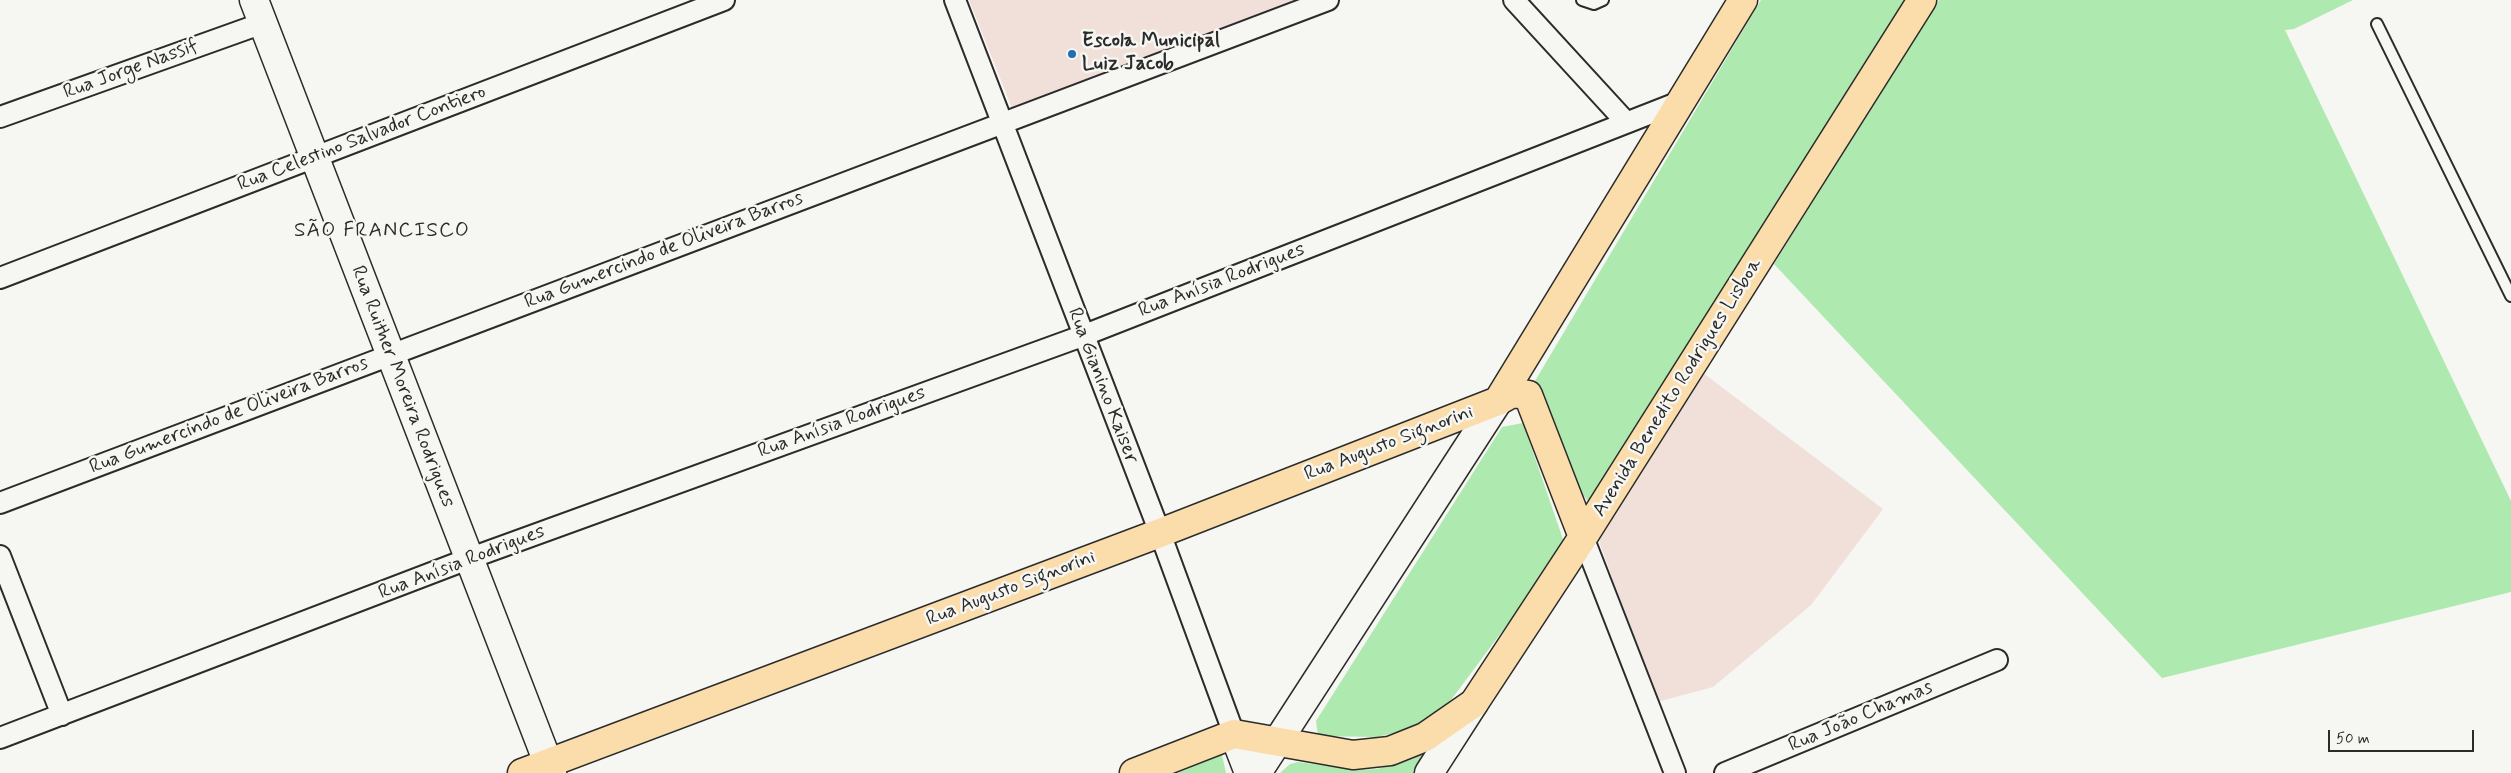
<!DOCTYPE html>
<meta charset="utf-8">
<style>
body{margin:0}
#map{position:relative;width:2511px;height:773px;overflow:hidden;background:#f6f6f2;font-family:Mynerve,sans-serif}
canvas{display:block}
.scale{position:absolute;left:2328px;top:730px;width:146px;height:22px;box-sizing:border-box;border:2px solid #2b2b2b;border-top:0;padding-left:6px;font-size:15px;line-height:18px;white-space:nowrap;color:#2b2b2b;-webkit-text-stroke:4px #f6f6f2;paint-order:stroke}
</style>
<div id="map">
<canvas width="2511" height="773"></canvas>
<div class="scale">50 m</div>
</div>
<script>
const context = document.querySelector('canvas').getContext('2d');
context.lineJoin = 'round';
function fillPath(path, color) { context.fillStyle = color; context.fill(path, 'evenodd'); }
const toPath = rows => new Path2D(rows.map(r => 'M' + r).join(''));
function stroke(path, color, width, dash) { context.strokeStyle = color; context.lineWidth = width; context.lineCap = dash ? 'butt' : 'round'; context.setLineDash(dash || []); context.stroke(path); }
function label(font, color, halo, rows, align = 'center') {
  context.font = font + ' Mynerve,sans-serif'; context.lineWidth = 5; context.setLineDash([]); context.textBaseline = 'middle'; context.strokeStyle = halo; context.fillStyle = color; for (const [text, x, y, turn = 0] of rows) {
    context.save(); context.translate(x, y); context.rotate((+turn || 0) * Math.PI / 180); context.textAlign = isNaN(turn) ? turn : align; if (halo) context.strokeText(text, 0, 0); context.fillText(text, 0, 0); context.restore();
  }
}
const built = toPath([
 [969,0,1296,0,1012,108],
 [1703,373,1883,509,1811,605,1713,687,1657,702,1599,541]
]);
const green = toPath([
 [1761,0,1910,0,1589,502,1576,487,1535,381],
 [1939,0,2353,0,2294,29,2285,30,2511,501,2511,592,2162,678,1774,264],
 [1523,423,1567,551,1547,582,1509,622,1451,700,1418,727,1377,737,1318,736,1316,721,1502,427],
 [1421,753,1428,754,1422,773,1280,773,1290,764,1298,762,1359,770,1377,769,1413,759],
 [1222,755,1226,773,1177,773]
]);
const lane = toPath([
 [1582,0,1594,4,1603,0],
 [2377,24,2511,296]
]);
const street = toPath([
 [955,0,1160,533,1234,734],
 [1514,0,1626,122],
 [0,117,263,23],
 [0,278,724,0],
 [0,503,1328,0],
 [1583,537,1675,773],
 [0,556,62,715],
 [0,738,468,559,1082,336,1682,101],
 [1725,773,1997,660]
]);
const secondary = toPath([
 [254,0,552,773],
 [1234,734,1249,773],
 [1257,773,1498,401],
 [1429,773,1474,703]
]);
const primary = toPath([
 [1498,401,1743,0],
 [522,773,1160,533,1498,401,1512,393,1528,395,1583,537],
 [1134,773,1234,734,1353,755,1390,751,1425,737,1474,703,1583,537,1922,0]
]);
const markers = [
 [1072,54,5,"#1f6fb2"]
];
const poiNames = [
 ["Escola Municipal",1082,42],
 ["Luiz Jacob",1082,65]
];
const streetNames = [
 ["Rua Jorge Nassif",131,70,-20],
 ["Rua Celestino Salvador Contiero",362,139,-21],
 ["Rua Gumercindo de Oliveira Barros",664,251,-21],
 ["Rua Anísia Rodrigues",1222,281,-21],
 ["Rua Gianino Kaiser",1102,386,69],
 ["Rua Ruither Moreira Rodrigues",402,387,69],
 ["Avenida Benedito Rodrigues Lisboa",1678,388,-58],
 ["Rua Gumercindo de Oliveira Barros",229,416,-21],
 ["Rua Anísia Rodrigues",842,423,-20],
 ["Rua Augusto Signorini",1389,444,-21],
 ["Rua Anísia Rodrigues",462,563,-21],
 ["Rua Augusto Signorini",1011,589,-21],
 ["Rua João Chamas",1861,717,-23]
];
const neighbourhoodNames = [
 ["SÃO FRANCISCO",382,232]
];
fillPath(built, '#f0e0d9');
fillPath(green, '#aee9af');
stroke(lane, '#2b2b2b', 14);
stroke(street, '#2b2b2b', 24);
stroke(secondary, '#2b2b2b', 31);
stroke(primary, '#2b2b2b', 31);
stroke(lane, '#f6f6f2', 10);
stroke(street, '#f6f6f2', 20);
stroke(secondary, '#f6f6f2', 28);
stroke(primary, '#faddab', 28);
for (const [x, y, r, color] of markers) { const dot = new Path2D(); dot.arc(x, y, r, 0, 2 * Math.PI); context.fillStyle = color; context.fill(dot); stroke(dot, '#f6f6f2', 2); }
label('bold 20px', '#2b2b2b', '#f6f6f2', poiNames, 'left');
label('20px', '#2b2b2b', '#f6f6f2', streetNames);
context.letterSpacing = '1px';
label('21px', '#2b2b2b', '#f6f6f2', neighbourhoodNames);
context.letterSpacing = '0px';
</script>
